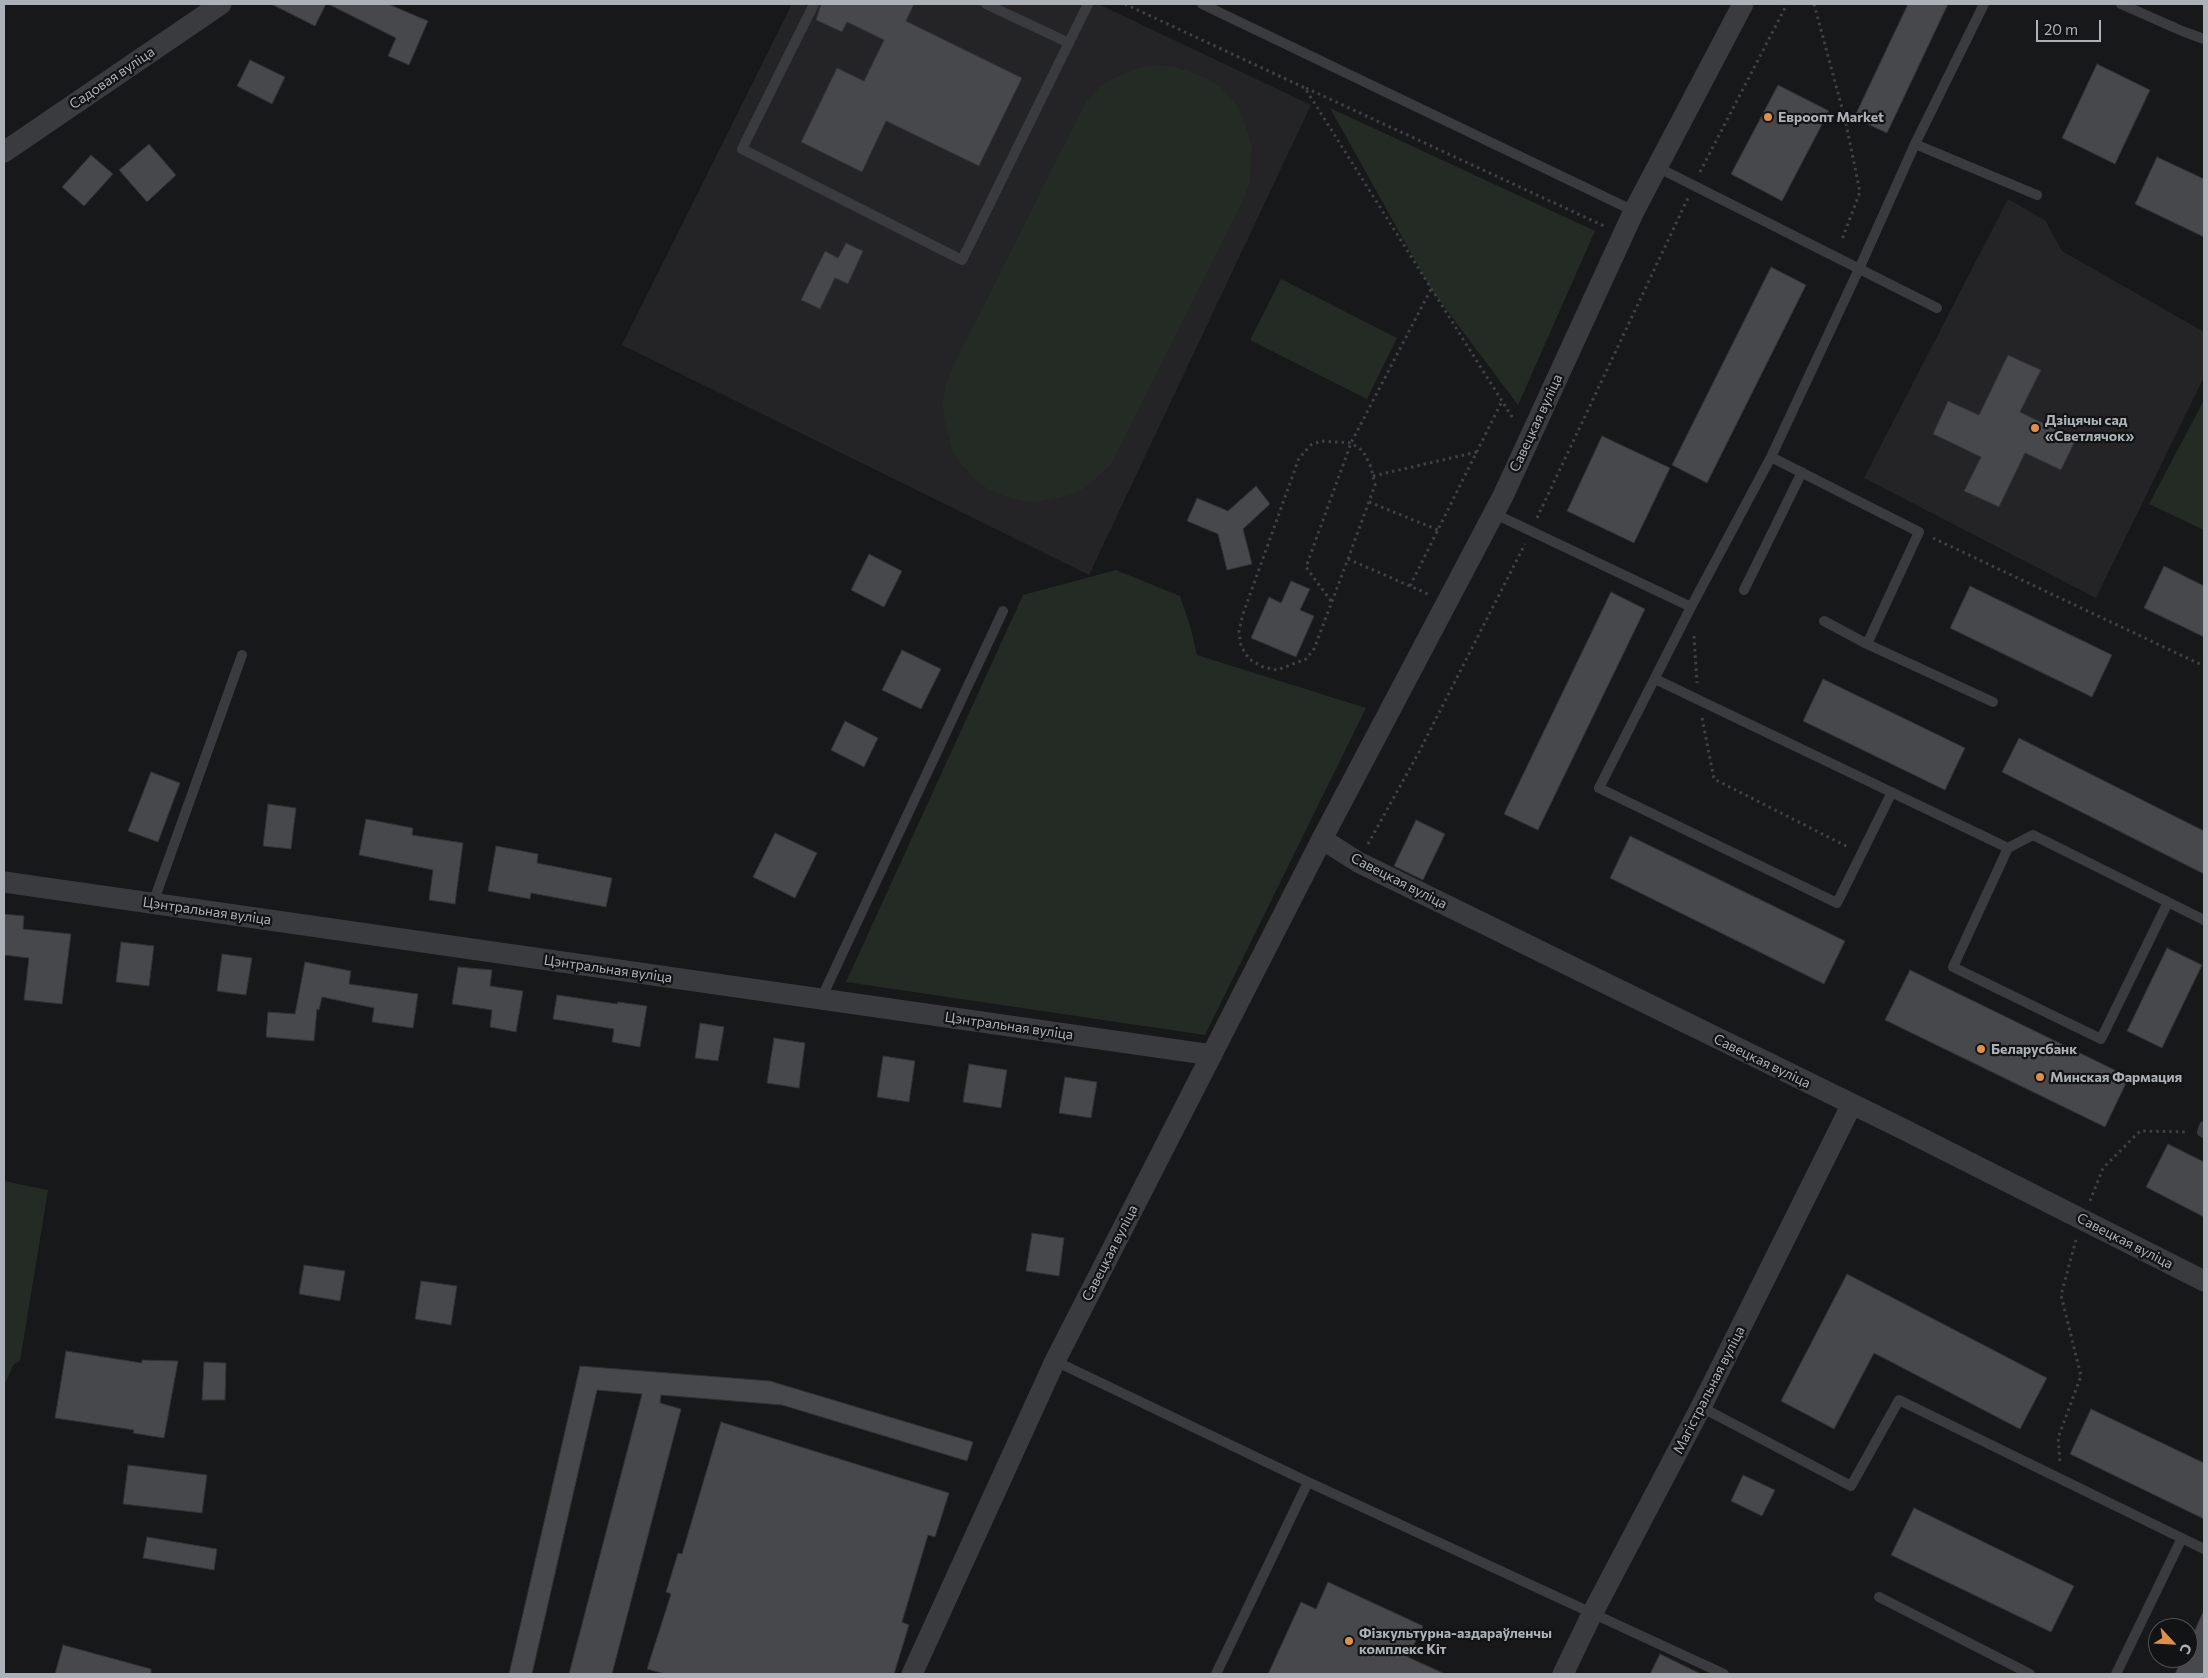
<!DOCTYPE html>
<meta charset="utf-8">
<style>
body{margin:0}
#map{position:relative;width:2208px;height:1678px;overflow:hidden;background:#171819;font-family:Commissioner,sans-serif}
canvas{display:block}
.frame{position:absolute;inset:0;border:5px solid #abb1b7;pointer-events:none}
.north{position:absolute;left:2148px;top:1618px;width:50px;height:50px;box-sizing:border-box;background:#121314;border:1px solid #4f5255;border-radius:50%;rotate:115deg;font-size:14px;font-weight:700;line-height:20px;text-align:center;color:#abb1b7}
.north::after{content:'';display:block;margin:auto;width:18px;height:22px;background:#dd904c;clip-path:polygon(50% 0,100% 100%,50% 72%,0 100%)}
.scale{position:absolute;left:2036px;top:20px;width:65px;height:22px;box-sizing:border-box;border:2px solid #abb1b7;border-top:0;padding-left:6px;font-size:15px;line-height:18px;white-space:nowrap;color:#abb1b7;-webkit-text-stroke:4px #121314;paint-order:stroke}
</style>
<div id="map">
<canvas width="2208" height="1678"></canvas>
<div class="frame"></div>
<div class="north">С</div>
<div class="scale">20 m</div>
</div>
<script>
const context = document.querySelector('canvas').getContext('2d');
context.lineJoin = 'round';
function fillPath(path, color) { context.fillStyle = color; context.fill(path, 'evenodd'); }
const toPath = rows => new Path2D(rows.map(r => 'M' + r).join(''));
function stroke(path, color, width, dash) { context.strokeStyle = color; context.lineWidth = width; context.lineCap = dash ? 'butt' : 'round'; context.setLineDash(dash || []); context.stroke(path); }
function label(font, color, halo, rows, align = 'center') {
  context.font = font + ' Commissioner,sans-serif'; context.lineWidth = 4.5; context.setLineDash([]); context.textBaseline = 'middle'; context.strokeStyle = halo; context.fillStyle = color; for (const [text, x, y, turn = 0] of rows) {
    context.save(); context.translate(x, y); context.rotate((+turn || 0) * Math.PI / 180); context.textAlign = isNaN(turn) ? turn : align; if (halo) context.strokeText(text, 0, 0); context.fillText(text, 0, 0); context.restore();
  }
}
const built = toPath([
 [792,4,1098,4,1311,105,1089,575,622,345],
 [2008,199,2045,220,2062,251,2204,332,2204,377,2096,598,1864,478]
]);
const green = toPath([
 [1158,65,1175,67,1207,78,1221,88,1233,101,1242,115,1252,148,1250,182,1244,198,1111,464,1086,487,1071,495,1038,502,1021,501,1004,496,988,489,975,479,963,466,953,452,944,419,943,402,946,385,952,369,1085,104,1096,91,1109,80,1141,67],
 [1330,108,1595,231,1518,405,1431,289],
 [1281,279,1397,338,1367,399,1250,340],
 [2204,400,2204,530,2149,504],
 [1116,570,1180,596,1191,629,1197,655,1366,708,1205,1035,846,982,1023,595],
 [4,1181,48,1190,20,1361,14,1364,4,1386]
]);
const building = toPath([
 [271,4,326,4,315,26,271,4],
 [328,4,388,4,428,21,409,65,388,56,396,38,328,4],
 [821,4,914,4,906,21,1022,78,979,166,886,121,862,172,801,142,837,68,864,81,884,40,847,22,842,32,816,20,821,4],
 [1908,4,1948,4,1887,133,1854,118,1908,4],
 [250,60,285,77,272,104,237,86,250,60],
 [2097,64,2150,90,2115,164,2062,138,2097,64],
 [1778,85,1829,111,1782,201,1731,174,1778,85],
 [149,144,176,175,147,202,119,170,149,144],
 [91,155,113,174,84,206,62,187,91,155],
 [2157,157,2204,179,2204,237,2135,204,2157,157],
 [846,243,863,251,848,284,835,278,820,309,801,300,825,251,838,258,846,243],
 [1771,267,1806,285,1707,483,1672,465,1771,267],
 [2008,355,2041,370,2020,412,2076,439,2061,470,2025,453,1999,507,1964,491,1981,457,1933,434,1948,401,1979,415,2008,355],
 [1602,436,1670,468,1634,543,1567,511,1602,436],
 [1256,486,1270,504,1243,529,1252,564,1227,570,1218,534,1187,521,1197,498,1228,511,1256,486],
 [869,554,902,571,884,607,851,590,869,554],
 [2164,566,2204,586,2204,637,2144,608,2164,566],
 [1291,581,1310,589,1300,610,1314,616,1296,657,1251,638,1269,597,1281,603,1291,581],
 [1970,586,2112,655,2092,697,1950,628,1970,586],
 [1611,592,1645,609,1538,830,1504,814,1611,592],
 [902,650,941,669,921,709,882,690,902,650],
 [1823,679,1965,748,1945,790,1803,721,1823,679],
 [845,721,878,738,864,767,831,750,845,721],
 [2019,738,2204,831,2204,874,2002,772,2019,738],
 [151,772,180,783,158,842,128,831,151,772],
 [268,804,296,808,291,849,263,846,268,804],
 [366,819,413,828,412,835,463,843,455,904,429,900,433,870,359,855,366,819],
 [1416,820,1445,834,1423,880,1394,866,1416,820],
 [775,833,817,853,795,898,753,877,775,833],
 [1630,836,1845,941,1824,984,1610,878,1630,836],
 [496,846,538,854,537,863,612,878,606,907,531,893,530,899,488,891,496,846],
 [4,914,24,916,23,929,71,934,62,1004,24,1000,29,958,4,955,4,914],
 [121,942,154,946,149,986,116,982,121,942],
 [2167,948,2202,965,2162,1048,2127,1031,2167,948],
 [222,954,252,958,246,995,217,991,222,954],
 [305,962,351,971,349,984,418,994,413,1028,372,1022,374,1008,322,997,319,1010,317,1009,314,1041,266,1037,268,1012,295,1014,305,962],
 [458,967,492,970,490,986,523,991,516,1032,490,1027,492,1010,452,1004,458,967],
 [1910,970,2129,1077,2105,1127,1885,1020,1910,970],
 [557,995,617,1004,618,1002,647,1006,640,1047,612,1042,614,1029,553,1019,557,995],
 [700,1023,724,1027,718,1061,695,1058,700,1023],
 [774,1038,805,1043,799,1088,767,1083,774,1038],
 [883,1056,915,1061,909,1102,877,1097,883,1056],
 [969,1064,1007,1070,1001,1108,963,1102,969,1064],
 [1065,1077,1097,1082,1091,1118,1059,1113,1065,1077],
 [2168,1144,2204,1162,2204,1217,2146,1187,2168,1144],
 [1032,1233,1064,1238,1059,1276,1026,1271,1032,1233],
 [304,1265,345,1271,340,1301,299,1294,304,1265],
 [1847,1274,2047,1378,2020,1429,1874,1353,1834,1429,1781,1401,1847,1274],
 [421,1281,457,1286,451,1325,415,1319,421,1281],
 [66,1351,142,1363,142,1360,178,1361,164,1438,133,1433,134,1430,55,1418,66,1351],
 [204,1362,226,1363,225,1400,202,1400,204,1362],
 [580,1366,770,1381,973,1442,967,1461,782,1405,661,1395,660,1403,681,1409,612,1674,569,1674,642,1394,597,1390,532,1674,509,1674,580,1366],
 [2091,1409,2204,1463,2204,1519,2070,1454,2091,1409],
 [721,1422,949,1493,935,1537,928,1535,902,1622,909,1625,894,1674,665,1674,647,1669,671,1594,666,1592,678,1553,682,1554,721,1422],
 [128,1465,207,1475,202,1513,123,1504,128,1465],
 [1743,1475,1775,1490,1762,1516,1731,1501,1743,1475],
 [1914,1508,2074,1586,2051,1632,1891,1555,1914,1508],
 [147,1537,217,1549,214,1570,143,1558,147,1537],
 [1328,1582,1423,1626,1408,1657,1445,1674,1268,1674,1301,1602,1316,1609,1328,1582],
 [2204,1610,2204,1674,2175,1674,2182,1658,2188,1658,2188,1645,2204,1610],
 [63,1645,151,1669,151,1674,55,1674,63,1645],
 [1660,1654,1701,1674,1650,1674,1660,1654]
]);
const path = toPath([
 [1125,4,1305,88,1514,420],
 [1814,4,1845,119,1860,192,1841,242],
 [1306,88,1604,226],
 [1700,172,1787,4],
 [1373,476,1477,452],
 [1369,502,1438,530],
 [1537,518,1688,198],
 [1933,538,2204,666],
 [1348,559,1375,485,1371,467,1363,451,1351,443,1321,441,1311,445,1299,458,1243,614,1239,631,1241,646,1249,659,1263,667,1277,670,1306,659,1314,649,1348,559,1428,594],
 [1410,586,1502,401],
 [1331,601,1306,567,1351,443,1431,289],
 [1694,636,1697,683],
 [1702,718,1714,779,1848,847],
 [1368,844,1419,752,1525,544],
 [2090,1201,2103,1168,2140,1131,2188,1132],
 [2060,1461,2058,1438,2081,1376,2061,1295,2076,1240]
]);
const service = toPath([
 [814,4,742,149,962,260,1088,4],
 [986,4,1069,43],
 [1202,4,1634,211],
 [2121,4,2182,31,2204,39],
 [1915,144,2037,195],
 [1657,167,1937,308],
 [1771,457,1919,532,1867,644],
 [1493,513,1691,607],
 [1744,590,1802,472],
 [1824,621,1867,644,1993,702],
 [1655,679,2008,848,2033,835,2204,920],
 [1892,792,1837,903,1599,788,1691,607,1771,457,1859,269,1915,144,1984,4],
 [2008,848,1953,967,2101,1039,2168,902],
 [153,903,242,655],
 [821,999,1003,611],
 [2204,1126,2202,1132,2204,1133],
 [1055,1361,1308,1482,1724,1674],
 [1701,1407,1851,1486,1899,1400,2204,1549],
 [1879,1597,2030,1674],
 [1216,1674,1308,1482],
 [2116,1674,2182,1538]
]);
const minor = toPath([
 [1743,4,1634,211,1503,496,1322,839,1358,862,1901,1128,2204,1281],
 [4,152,221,4],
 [4,882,1212,1055],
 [912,1674,1055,1361,1322,839],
 [1563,1674,1592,1614,1701,1407,1852,1104]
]);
const markers = [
 [1768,117,5,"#dd904c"],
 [2035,428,5,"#dd904c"],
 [1981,1049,5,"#dd904c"],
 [2040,1077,5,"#dd904c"],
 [1349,1641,5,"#dd904c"]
];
const streetNames = [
 ["Садовая вуліца",112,78,-34],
 ["Савецкая вуліца",1536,423,-65],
 ["Савецкая вуліца",1399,881,27],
 ["Цэнтральная вуліца",207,911,8],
 ["Цэнтральная вуліца",608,969,8],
 ["Цэнтральная вуліца",1009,1026,8],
 ["Савецкая вуліца",1762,1061,26],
 ["Савецкая вуліца",2125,1241,27],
 ["Савецкая вуліца",1110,1253,-63],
 ["Магістральная вуліца",1709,1390,-63]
];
const poiNames = [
 ["Евроопт Market",1778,117],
 ["Дзіцячы сад",2045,420],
 ["«Светлячок»",2045,436],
 ["Беларусбанк",1991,1049],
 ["Минская Фармация",2050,1077],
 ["Фізкультурна-аздараўленчы",1359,1633],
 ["комплекс Кіт",1359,1649]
];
fillPath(built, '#242426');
fillPath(green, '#242b24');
fillPath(building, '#47484b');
stroke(building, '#323235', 1);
stroke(path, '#3f4245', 3, [2.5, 4]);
stroke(service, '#393b3e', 10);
stroke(minor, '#393b3e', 21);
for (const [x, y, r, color] of markers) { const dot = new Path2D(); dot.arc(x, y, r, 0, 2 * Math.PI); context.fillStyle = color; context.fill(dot); stroke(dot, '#121314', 2); }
label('14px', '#abb1b7', '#121314', streetNames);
label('bold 14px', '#abb1b7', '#121314', poiNames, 'left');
</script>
